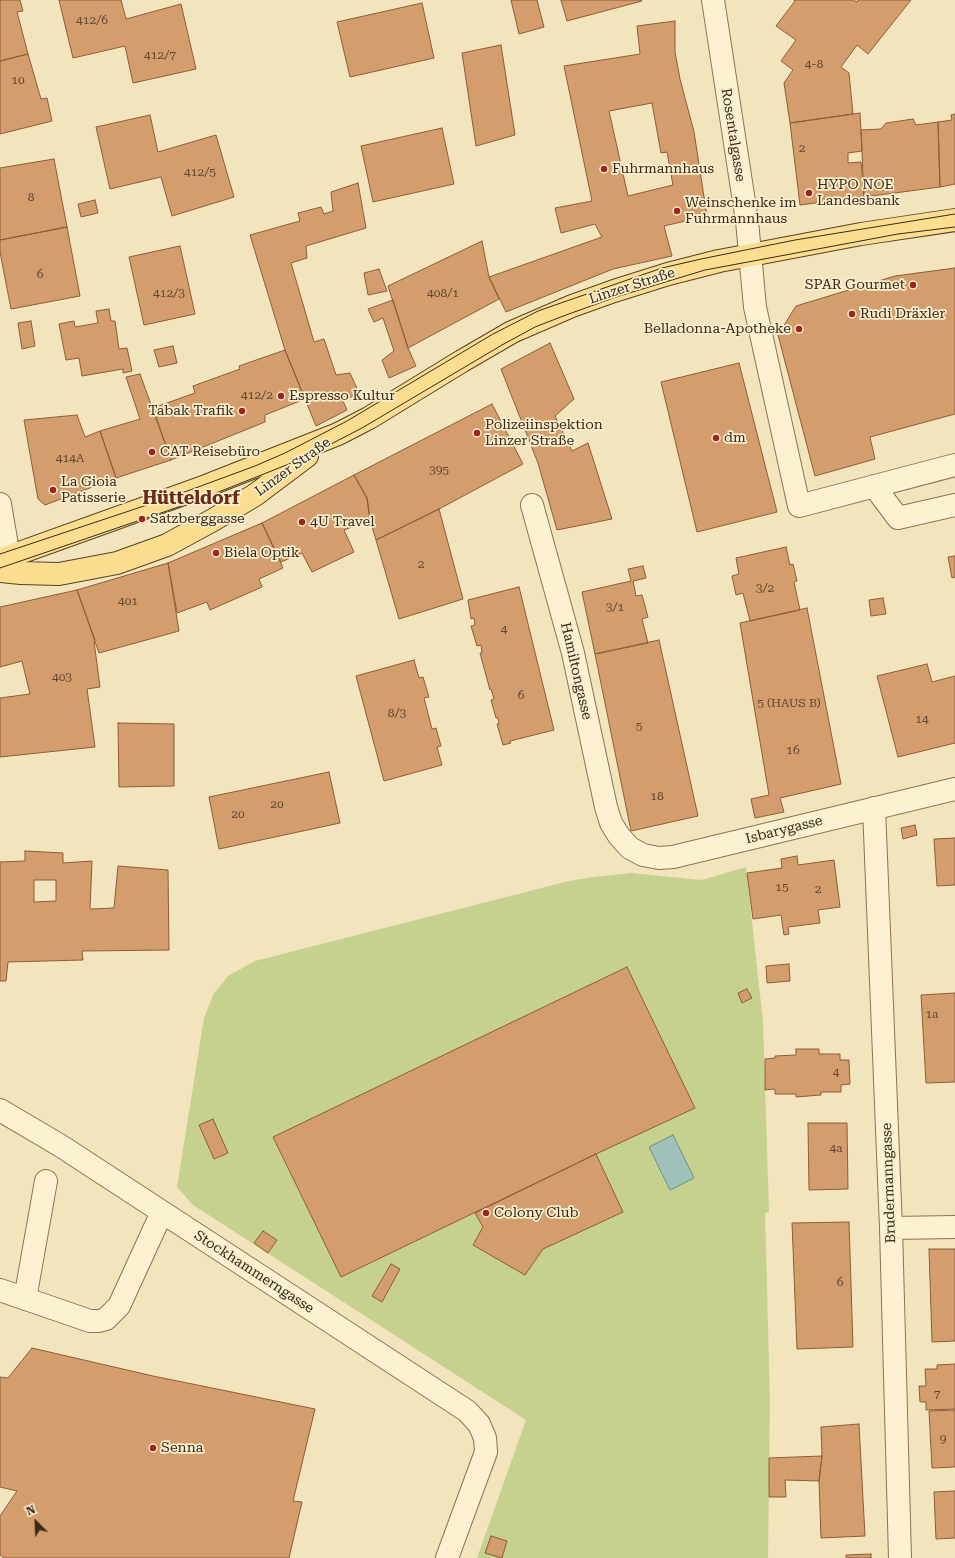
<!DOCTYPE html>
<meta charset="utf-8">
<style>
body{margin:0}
#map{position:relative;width:955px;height:1558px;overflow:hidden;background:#f2e4bc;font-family:"Roboto Serif",serif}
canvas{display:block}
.north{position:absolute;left:16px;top:1502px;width:40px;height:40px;-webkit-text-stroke:3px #f9eecd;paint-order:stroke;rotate:336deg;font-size:11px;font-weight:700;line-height:16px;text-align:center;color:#392a1a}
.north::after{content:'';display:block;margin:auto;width:14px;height:18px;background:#392a1a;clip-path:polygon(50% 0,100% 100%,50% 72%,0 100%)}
</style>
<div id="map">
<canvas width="955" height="1558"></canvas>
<div class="north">N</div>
</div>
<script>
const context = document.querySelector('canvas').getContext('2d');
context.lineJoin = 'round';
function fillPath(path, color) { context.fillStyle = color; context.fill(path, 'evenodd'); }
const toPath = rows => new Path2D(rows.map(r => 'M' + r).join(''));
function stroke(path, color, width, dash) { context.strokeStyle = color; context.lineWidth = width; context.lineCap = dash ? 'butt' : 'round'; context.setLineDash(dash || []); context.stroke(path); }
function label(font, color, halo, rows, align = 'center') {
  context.font = font + ' "Roboto Serif",serif'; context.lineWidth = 3.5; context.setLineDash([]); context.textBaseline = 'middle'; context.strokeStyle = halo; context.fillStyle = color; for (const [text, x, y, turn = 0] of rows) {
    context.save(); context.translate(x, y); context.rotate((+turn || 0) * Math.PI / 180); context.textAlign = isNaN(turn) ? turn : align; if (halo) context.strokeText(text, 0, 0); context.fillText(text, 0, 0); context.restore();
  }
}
const green = toPath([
 [746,867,763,1022,769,1212,765,1213,770,1402,768,1558,477,1558,526,1420,193,1205,177,1187,204,1018,213,995,228,976,255,961,569,881,593,877,631,873,702,880]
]);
const water = toPath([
 [673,1135,694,1178,670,1190,649,1147,673,1135]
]);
const building = toPath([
 [0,0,20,0,23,11,17,12,28,54,0,61,0,0],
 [59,0,121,0,126,19,181,4,196,69,133,83,125,46,73,58,59,0],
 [511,0,537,0,544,27,519,34,511,0],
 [561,0,641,0,642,1,567,21,561,0],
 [794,0,853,0,857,2,858,0,911,0,868,54,857,45,841,67,849,73,853,114,790,123,784,83,793,70,781,61,796,40,776,26,795,1,794,0],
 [422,3,434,58,350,77,337,22,422,3],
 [675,21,675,52,680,79,694,132,707,216,664,226,672,256,613,269,506,312,489,277,602,237,595,224,561,233,555,208,592,201,564,66,640,54,637,26,675,21],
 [652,103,661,153,667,152,673,185,628,196,609,111,652,103],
 [501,45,515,135,476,146,462,53,501,45],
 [28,54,41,99,47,98,52,121,0,134,0,61,28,54],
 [860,113,862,151,848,153,848,163,861,162,864,197,800,205,790,123,860,113],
 [955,114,955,184,940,187,938,122,952,120,951,115,955,114],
 [150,115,158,152,216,135,234,197,172,216,161,177,110,189,96,127,150,115],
 [913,119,916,125,938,122,940,187,864,197,861,130,881,129,886,123,913,119],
 [442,128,454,184,373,202,361,146,442,128],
 [54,159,67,227,0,240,0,168,54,159],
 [358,183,366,228,306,246,307,258,291,263,314,342,324,339,336,375,350,373,359,393,343,401,347,410,316,426,285,350,250,235,300,221,298,213,321,207,324,214,333,211,331,192,358,183],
 [95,200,98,213,81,217,78,204,95,200],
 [67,227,80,296,11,309,0,252,0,240,67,227],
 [482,241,489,277,499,299,408,348,388,286,482,241],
 [180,246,195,314,144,325,129,257,180,246],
 [955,268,955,414,870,437,875,459,815,476,778,335,796,306,895,276,955,268],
 [379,269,387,291,368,295,364,273,379,269],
 [393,300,408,348,416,366,389,378,382,360,394,351,383,318,374,322,368,309,393,300],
 [109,309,111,321,115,321,119,349,127,348,132,371,123,373,123,369,82,376,79,358,66,360,59,324,74,321,75,327,98,323,96,311,109,309],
 [31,321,35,346,22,349,18,323,31,321],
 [550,343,574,399,555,416,572,451,588,443,612,519,557,530,538,463,501,369,550,343],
 [173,346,177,363,159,367,154,350,173,346],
 [285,350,305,399,265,415,265,422,171,460,153,408,195,393,193,386,240,369,239,366,285,350],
 [739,363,777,512,697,532,661,382,739,363],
 [140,374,171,460,116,478,100,431,140,419,126,377,140,374],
 [492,404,523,464,439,509,376,540,370,520,367,498,354,475,492,404],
 [77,415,85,437,100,431,116,478,45,505,38,499,24,420,77,415],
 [354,475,367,498,370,520,344,530,354,552,312,572,302,553,281,562,262,523,354,475],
 [439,509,463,599,399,619,376,540,439,509],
 [262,523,283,568,259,579,262,587,210,610,207,602,177,613,168,563,262,523],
 [786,547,790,565,793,564,797,581,794,582,800,610,750,621,743,593,736,595,732,576,739,574,736,558,786,547],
 [955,556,955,577,952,578,948,557,955,556],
 [168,563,179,631,99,653,77,590,168,563],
 [643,566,646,578,633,581,636,596,642,595,648,617,642,619,648,643,595,654,582,592,631,581,628,569,643,566],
 [519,587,554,730,510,741,511,743,503,745,497,724,499,724,498,718,496,718,491,700,494,699,491,689,490,690,480,653,482,653,481,645,477,646,471,626,475,625,474,618,471,619,468,600,519,587],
 [77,590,95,640,94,641,100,687,87,689,95,747,0,757,0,698,30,694,22,661,0,667,0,607,77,590],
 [883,598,886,614,871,616,869,600,883,598],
 [807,608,841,784,780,798,784,812,755,818,751,799,769,795,740,623,807,608],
 [659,640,698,816,631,831,595,654,659,640],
 [414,660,419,678,423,677,429,697,424,698,432,729,436,728,441,746,437,747,442,765,384,781,356,676,414,660],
 [927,664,932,682,955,676,955,743,898,757,877,676,927,664],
 [118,723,174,724,174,786,119,787,118,723],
 [329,772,340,823,219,849,209,797,329,772],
 [915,825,917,835,903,839,901,828,915,825],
 [955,838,955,885,937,886,934,839,955,838],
 [25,851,63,853,63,863,92,861,90,909,114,908,118,866,168,870,169,950,82,951,83,960,8,962,6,981,0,981,0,862,25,861,25,851],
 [34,880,56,880,56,901,34,902,34,880],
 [797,856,798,865,834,860,840,907,818,910,820,923,788,927,789,934,784,935,781,915,753,919,747,873,782,868,781,859,797,856],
 [789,964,790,981,767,983,766,966,789,964],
 [627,967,695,1108,596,1154,341,1277,273,1137,627,967],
 [747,989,752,998,742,1003,738,993,747,989],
 [955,993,955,1082,926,1083,921,995,955,993],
 [796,1049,819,1049,819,1054,840,1054,840,1060,849,1060,850,1084,841,1085,841,1092,821,1092,821,1095,796,1097,796,1094,775,1094,775,1089,765,1090,765,1059,775,1058,775,1056,796,1055,796,1049],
 [213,1119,228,1153,214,1159,199,1125,213,1119],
 [808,1123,847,1123,848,1189,809,1190,808,1123],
 [596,1154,623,1212,543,1249,525,1275,473,1245,483,1227,475,1213,596,1154],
 [849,1222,853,1347,797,1349,792,1223,849,1222],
 [263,1231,277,1240,268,1253,254,1243,263,1231],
 [929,1249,955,1249,955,1341,932,1342,929,1249],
 [391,1264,400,1269,382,1302,372,1296,391,1264],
 [32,1348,153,1376,315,1409,293,1501,302,1502,289,1558,4,1558,0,1555,0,1516,17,1491,0,1487,0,1377,8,1378,32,1348],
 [955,1364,955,1409,926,1410,926,1402,920,1402,919,1386,926,1386,925,1369,937,1369,937,1365,955,1364],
 [955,1410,955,1467,932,1468,929,1411,955,1410],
 [859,1424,865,1536,821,1538,819,1481,822,1456,821,1427,859,1424],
 [822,1456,819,1481,785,1480,786,1497,769,1497,769,1458,822,1456],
 [955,1491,955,1538,936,1539,934,1492,955,1491],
 [491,1536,507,1541,502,1558,485,1553,491,1536],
 [871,1554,871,1558,846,1558,846,1555,871,1554]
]);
const minor = toPath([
 [713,0,747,221,755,307,799,506,955,465],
 [874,486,898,518,955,505],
 [0,504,9,557],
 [532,505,573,653,606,807,611,823,619,836,630,848,643,855,659,858,673,857,955,789],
 [874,808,891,1228,900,1558],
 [0,1110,61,1146,467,1411,479,1424,485,1438,486,1452,447,1558],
 [891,1228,955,1227],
 [0,1290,90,1321,99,1321,106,1319,119,1306,162,1212],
 [25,1299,46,1181]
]);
const major = toPath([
 [0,560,206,486,338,434,369,418,462,361,512,332,572,306,614,291,668,274,719,261,861,234,955,220],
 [0,571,21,573,59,574,117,563,167,545,213,520,255,495,307,456]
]);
const tram = toPath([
 [0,554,171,497,255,466,285,453,347,421,493,334,538,311,555,305,662,268,701,259,795,240,955,214],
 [0,568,196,501,304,458,362,428,502,345,535,327,566,315,616,297,705,270,898,234,955,227]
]);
const markers = [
 [604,169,4,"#a0231e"],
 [809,193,4,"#a0231e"],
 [677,211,4,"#a0231e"],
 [913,285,4,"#a0231e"],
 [852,314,4,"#a0231e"],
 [799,329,4,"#a0231e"],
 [281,396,4,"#a0231e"],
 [242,411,4,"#a0231e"],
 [477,433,4,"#a0231e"],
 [716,438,4,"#a0231e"],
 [152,452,4,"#a0231e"],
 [53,490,4,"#a0231e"],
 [142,519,4,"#a0231e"],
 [302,522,4,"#a0231e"],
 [216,553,4,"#a0231e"],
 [486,1213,4,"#a0231e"],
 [153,1448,4,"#a0231e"]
];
const numberNames = [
 ["412/6",92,20],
 ["412/7",160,55],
 ["4-8",814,64],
 ["10",18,80],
 ["2",802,148],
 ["412/5",200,172],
 ["8",31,197],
 ["6",40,274],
 ["412/3",169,293],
 ["408/1",443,293],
 ["412/2",257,395],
 ["414A",70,458],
 ["395",439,470],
 ["2",421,564],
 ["3/2",765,588],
 ["401",128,601],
 ["3/1",615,607],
 ["4",504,629],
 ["403",62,677],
 ["6",521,695],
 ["5 (HAUS B)",789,703],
 ["8/3",397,713],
 ["14",922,719],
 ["5",639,726],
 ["16",793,750],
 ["18",657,796],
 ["20",277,804],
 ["20",238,814],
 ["15",782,887],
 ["2",818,889],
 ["1a",932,1014],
 ["4",836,1072],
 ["4a",836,1148],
 ["6",840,1282],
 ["7",937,1394],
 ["9",943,1439]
];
const streetNames = [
 ["Rosentalgasse",733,135,81],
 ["Linzer Straße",632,286,-18],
 ["Linzer Straße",293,467,-36],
 ["Hamiltongasse",576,671,77],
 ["Isbarygasse",784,830,-14],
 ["Brudermanngasse",889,1183,-92],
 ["Stockhammerngasse",254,1272,33]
];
const poiNames = [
 ["Fuhrmannhaus",612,169],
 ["HYPO NOE",817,185],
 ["Landesbank",817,201],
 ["Weinschenke im",685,203],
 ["Fuhrmannhaus",685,219],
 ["SPAR Gourmet",905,285,"right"],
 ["Rudi Dräxler",860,314],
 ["Belladonna-Apotheke",791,329,"right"],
 ["Espresso Kultur",289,396],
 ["Tabak Trafik",234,411,"right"],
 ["Polizeiinspektion",485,425],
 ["Linzer Straße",485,441],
 ["dm",724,438],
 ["CAT Reisebüro",160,452],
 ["La Gioia",61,482],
 ["Patisserie",61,498],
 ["Satzberggasse",150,519],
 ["4U Travel",310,522],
 ["Biela Optik",224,553],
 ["Colony Club",494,1213],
 ["Senna",161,1448]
];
const districtNames = [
 ["Hütteldorf",191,499]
];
fillPath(green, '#c6d190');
fillPath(water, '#a1c2ba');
stroke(water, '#679188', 1);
fillPath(building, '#d49d6e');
stroke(building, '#8c5d38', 1);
stroke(minor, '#8b7354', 24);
stroke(major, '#584129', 24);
stroke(minor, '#fcf1d0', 22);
stroke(major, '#fadd8f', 22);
stroke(tram, '#392a1a', 1);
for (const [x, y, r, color] of markers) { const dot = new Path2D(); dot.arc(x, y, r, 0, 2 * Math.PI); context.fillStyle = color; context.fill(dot); stroke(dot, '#f9eecd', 1.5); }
label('12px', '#60472f', null, numberNames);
label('14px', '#392a1a', '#f9eecd', streetNames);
label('14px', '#392a1a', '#f9eecd', poiNames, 'left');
label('bold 18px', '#692b16', '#f9eecd', districtNames);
</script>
